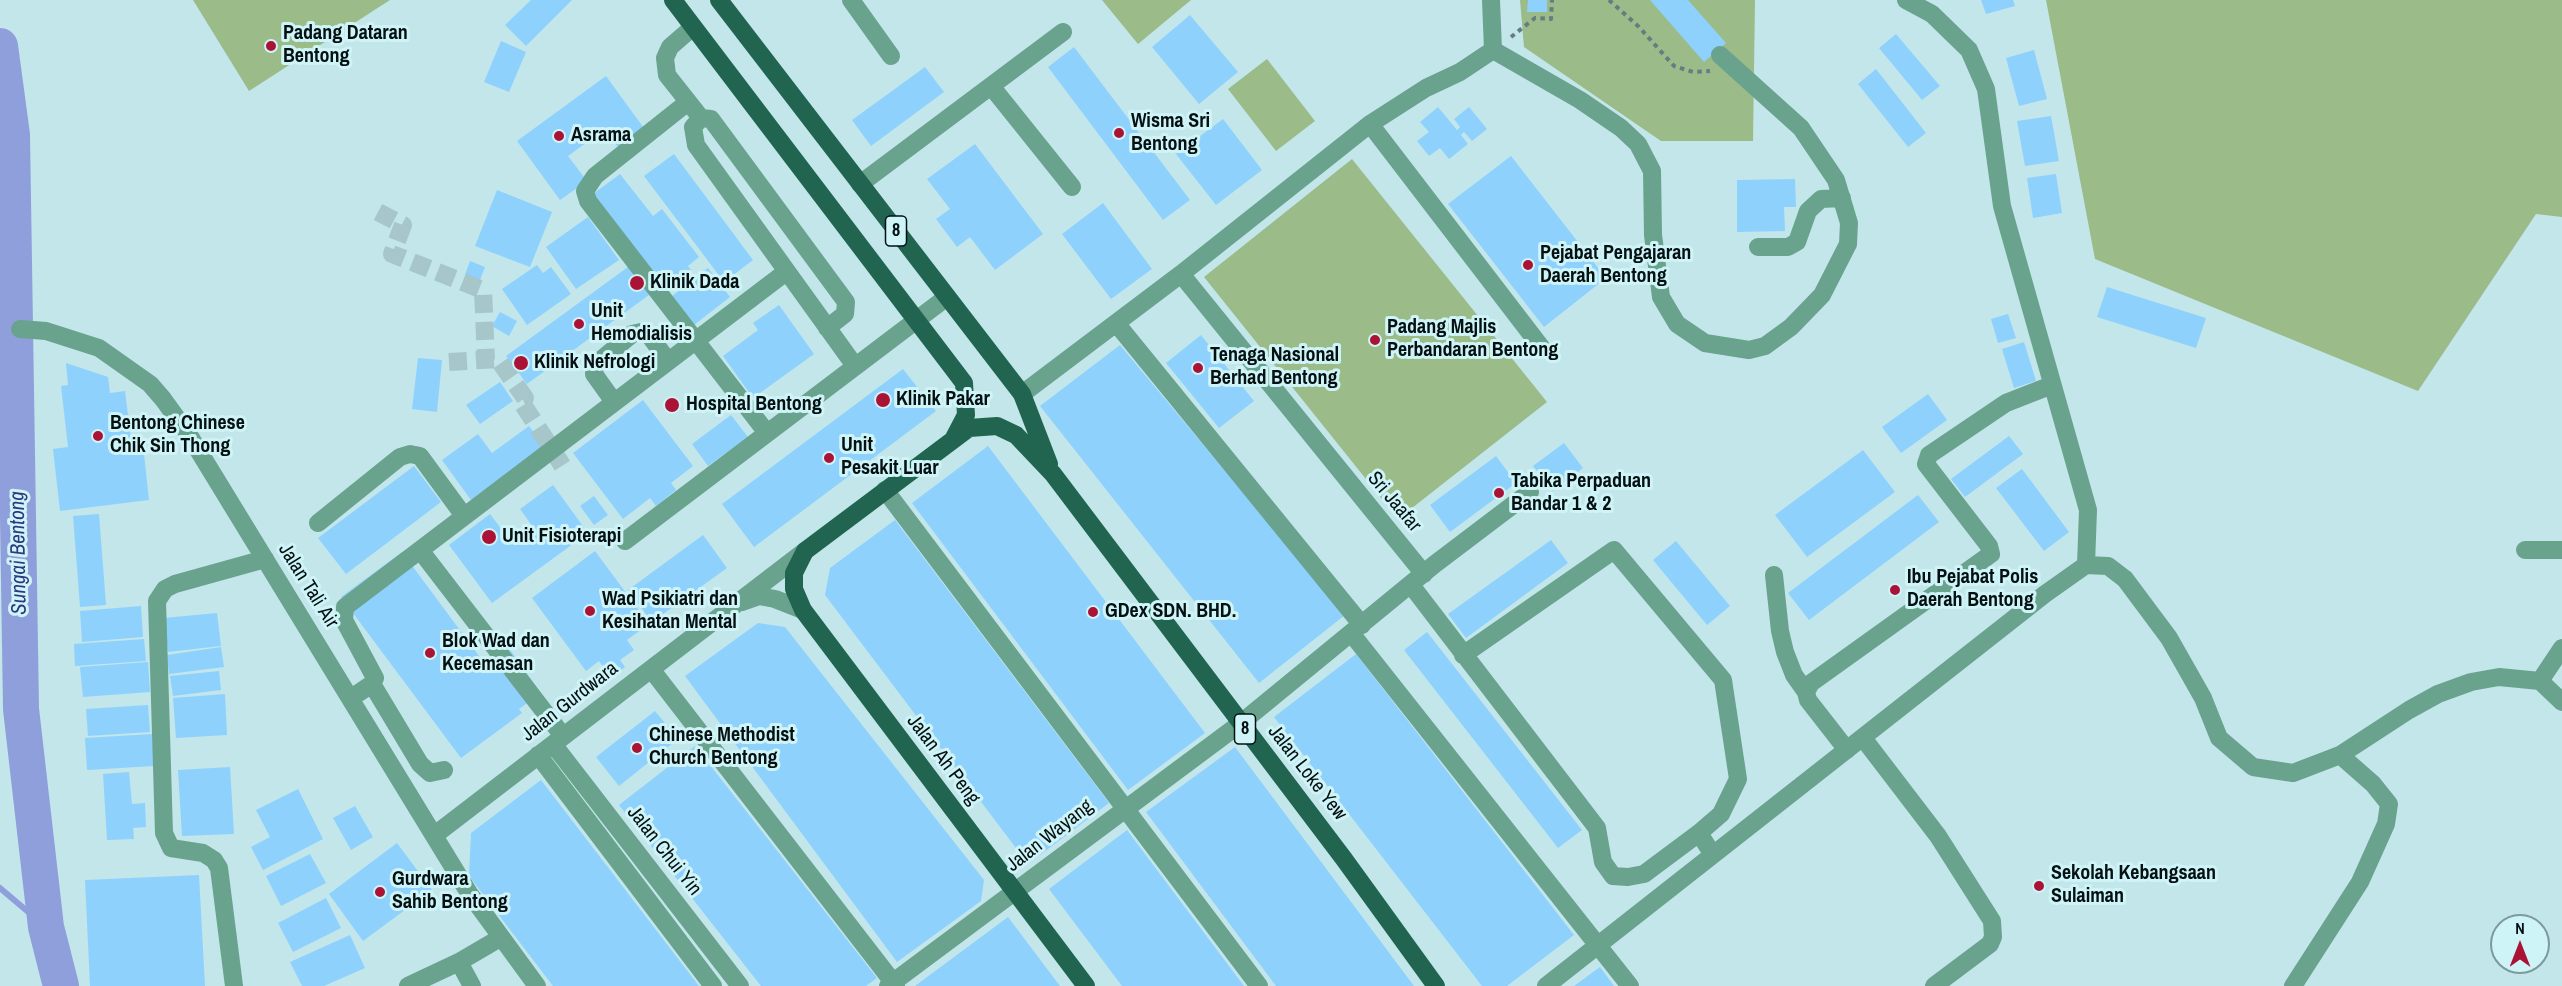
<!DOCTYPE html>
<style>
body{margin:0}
#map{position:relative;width:2562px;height:986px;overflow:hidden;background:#c2e6ea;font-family:"Archivo Narrow",sans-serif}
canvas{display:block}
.north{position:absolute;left:2490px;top:914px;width:60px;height:60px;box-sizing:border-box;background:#cff4f7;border:2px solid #7e999b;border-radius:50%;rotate:0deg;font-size:16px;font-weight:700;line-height:24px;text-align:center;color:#041012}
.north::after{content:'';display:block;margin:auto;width:21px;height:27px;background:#aa1336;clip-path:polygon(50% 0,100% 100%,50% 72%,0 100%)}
</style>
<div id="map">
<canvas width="2562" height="986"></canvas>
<div class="north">N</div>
</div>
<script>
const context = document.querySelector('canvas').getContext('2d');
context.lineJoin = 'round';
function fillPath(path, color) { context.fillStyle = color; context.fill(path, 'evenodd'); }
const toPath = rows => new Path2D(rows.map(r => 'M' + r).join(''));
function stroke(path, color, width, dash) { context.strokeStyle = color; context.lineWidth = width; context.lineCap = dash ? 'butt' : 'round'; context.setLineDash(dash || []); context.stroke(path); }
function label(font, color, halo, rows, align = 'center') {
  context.font = font + ' "Archivo Narrow",sans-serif'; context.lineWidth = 6; context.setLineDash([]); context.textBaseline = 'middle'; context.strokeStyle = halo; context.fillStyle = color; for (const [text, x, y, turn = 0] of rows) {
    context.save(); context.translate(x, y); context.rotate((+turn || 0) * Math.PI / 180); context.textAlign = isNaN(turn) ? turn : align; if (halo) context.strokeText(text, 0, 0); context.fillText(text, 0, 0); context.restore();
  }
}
const green = toPath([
 [193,0,390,0,249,91],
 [1102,0,1191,0,1138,44],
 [1520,0,1755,0,1753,141,1661,141,1524,47],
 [2046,0,2562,0,2562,217,2536,214,2418,391,2095,259],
 [1267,59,1315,121,1276,151,1228,89],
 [1352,159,1547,402,1398,519,1204,277]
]);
const stream = toPath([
 [0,888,46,927]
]);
const river = toPath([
 [0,46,12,135,21,709,46,927,61,986]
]);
const building = toPath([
 [531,0,572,0,526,46,505,25],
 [1528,0,1547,0,1547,12,1527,12],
 [1650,0,1688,0,1726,43,1704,62],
 [1981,0,2013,0,2015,6,1986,14],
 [1190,15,1238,72,1199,104,1152,47],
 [1896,34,1940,86,1922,100,1879,48],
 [501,41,526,52,509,92,484,82],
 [1074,47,1190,200,1163,220,1048,67],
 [2034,50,2047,99,2019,106,2006,58],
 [925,67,944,92,871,146,852,120],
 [1876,69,1926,133,1908,147,1858,84],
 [606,76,646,131,620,150,605,129,568,156,587,181,560,200,517,141],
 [1438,107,1457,130,1460,127,1454,119,1469,107,1487,129,1472,141,1464,132,1461,135,1468,144,1449,159,1440,148,1429,156,1417,141,1429,132,1420,122],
 [2051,116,2059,161,2025,166,2017,121],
 [1223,119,1262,170,1216,205,1176,154],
 [975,144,1043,234,995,270,970,237,957,247,936,219,950,209,927,179],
 [674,154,753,260,724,282,644,176],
 [1511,156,1606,278,1544,327,1448,204],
 [620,174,653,216,662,209,699,257,688,266,691,270,666,288,593,194],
 [2056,174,2062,213,2033,218,2027,178],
 [1795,179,1796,207,1784,207,1785,231,1737,232,1737,180],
 [497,190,552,212,530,267,475,246],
 [1103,203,1152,269,1111,299,1062,234],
 [588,217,619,260,576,289,546,247],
 [470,261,485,267,480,280,465,275],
 [632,264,653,292,527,384,506,356],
 [537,265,543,273,551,267,571,294,527,325,502,289],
 [708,268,730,297,694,325,672,296],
 [2107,287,2206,318,2196,348,2097,317],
 [779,305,814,354,753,398,723,356,758,330,753,323],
 [500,312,517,321,509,336,492,326],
 [2008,314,2016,338,1998,343,1991,319],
 [1201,335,1254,401,1219,428,1166,363],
 [2024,342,2036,381,2014,388,2002,349],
 [1120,345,1345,615,1259,683,1040,406],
 [418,358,442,360,437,412,412,409],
 [66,363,108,377,110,393,125,391,133,455,144,454,149,500,60,511,53,449,68,447,61,386,68,385],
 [903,369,936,411,754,547,722,504],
 [500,382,513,401,480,424,466,405],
 [1928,394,1947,420,1901,453,1882,427],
 [643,400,693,466,671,483,676,490,656,506,650,498,623,519,573,453],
 [731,415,748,437,708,466,692,444],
 [529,426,545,447,471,500,442,460,478,434,492,453],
 [2009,436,2023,454,1965,497,1951,479],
 [1564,443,1583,468,1553,491,1533,466],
 [988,446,1205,733,1128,790,912,503],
 [1863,450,1895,492,1807,557,1775,515],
 [1496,456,1516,483,1450,532,1430,505],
 [414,466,441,502,346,574,318,538],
 [2022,469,2069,532,2044,551,1996,488],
 [553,485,588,533,492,603,449,545,490,514,512,543,533,527,520,509],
 [1918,495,1939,522,1809,620,1788,593],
 [594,496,608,515,594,525,580,506],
 [99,514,106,605,80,607,73,516],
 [895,520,1109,803,1028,864,825,595,830,568],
 [703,535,727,568,652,622,628,590],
 [1551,540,1568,563,1466,638,1448,614],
 [1676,541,1730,606,1707,625,1653,560],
 [595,551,649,624,627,640,634,650,620,660,625,667,611,678,599,661,586,671,532,598],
 [402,552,485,664,508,647,541,693,519,709,522,713,461,758,341,597],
 [141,606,143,637,82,642,80,611],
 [217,613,221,646,168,652,164,618],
 [758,623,785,627,984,880,981,901,897,962,685,676],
 [1427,632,1582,830,1558,848,1404,650],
 [144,639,146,661,75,666,74,644],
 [221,647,224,667,169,674,167,655],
 [1356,654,1574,935,1507,986,1482,986,1274,717],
 [148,662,150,692,83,697,80,667],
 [219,671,221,690,173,696,170,676],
 [225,694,227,735,176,738,173,698],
 [148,705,150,732,88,736,86,709],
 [655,711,678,739,619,786,596,757],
 [152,734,154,766,87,770,85,738],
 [695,746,877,978,866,986,761,986,619,805],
 [1235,747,1414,986,1276,986,1146,812],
 [230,767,234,834,182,836,178,770],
 [129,772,132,804,145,803,146,827,133,828,134,839,107,840,103,774],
 [541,780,699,986,553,986,469,876,471,833],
 [298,789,323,839,263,870,251,847,270,837,256,810],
 [355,806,373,837,351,850,333,818],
 [1127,830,1244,986,1122,986,1049,889],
 [397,843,432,890,363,941,329,894],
 [310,854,326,883,281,906,266,876],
 [199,875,205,986,90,986,85,880],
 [326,898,341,928,293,952,278,923],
 [1008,917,1060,986,915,986],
 [350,935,365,968,324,986,302,986,290,962],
 [1600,967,1614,986,1574,986]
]);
const minorTunnel = toPath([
 [378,212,403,225,392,254,483,290,486,360],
 [449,362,498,359,525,398,520,400,564,468]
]);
const path = toPath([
 [1609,0,1639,27,1674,66,1693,72,1710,71],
 [1511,37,1535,18,1551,19,1552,0]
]);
const minor = toPath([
 [851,0,891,56],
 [1491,0,1493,50],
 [1906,0,1932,14,1969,50,1986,89,2002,206,2088,510,2086,565],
 [693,27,670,47,665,58,667,75,701,118,711,119,846,302,845,314,827,328],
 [1493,50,1580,100,1621,128,1638,144,1652,171,1653,235,1661,297,1677,324,1705,343,1749,350,1765,346,1791,327,1822,295,1848,244,1849,223,1836,180,1801,128,1720,55],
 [991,86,1072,187],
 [688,102,595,176,585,191,588,201,767,433],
 [701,118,693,127,696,145,855,366],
 [1370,124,1541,347],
 [860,184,1063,32],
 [1758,247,1788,247,1797,242,1808,211,1821,199,1842,198],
 [1181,274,1424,574],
 [1116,323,1362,625],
 [20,329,46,331,99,348,150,384,163,399,189,435,469,893,537,986],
 [1022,394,1181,274,1370,124,1426,88,1460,72,1493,50],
 [614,402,594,374,595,365,632,334,641,332,649,335,668,361],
 [885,490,1259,986],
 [318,523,400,457,410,454,420,456,464,516],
 [625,541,947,297],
 [420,550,563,736],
 [2525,550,2562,550],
 [1774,575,1780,631,1785,652,1794,675,1806,692],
 [1411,585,1597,828,1603,862,1613,876,1628,877,1644,874,1699,833],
 [742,602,759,596,775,599,803,610],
 [1351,633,1630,986],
 [1463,655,1614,550,1723,680,1738,779,1721,814,1699,833,1713,855],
 [651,669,896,986],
 [2540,681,2562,648],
 [372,684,420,764,430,773,444,770],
 [351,698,372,684,375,678,344,620,345,607,786,272],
 [1863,738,1938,836,1992,921,1993,937,1990,944,1934,986],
 [553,744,740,986],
 [1847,750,1808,700,1806,692,1811,683,1991,554,1989,546,1929,468,1926,464,1929,455,2006,403,2052,385],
 [538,755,713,986],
 [436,834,805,551],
 [459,962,472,986],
 [234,986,219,868,214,860,203,853,171,848,164,833,157,601,165,589,175,584,265,559],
 [408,986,459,962,500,938],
 [888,986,1241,723,1435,564,1530,492],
 [1546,986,2045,594,2086,565,2108,566,2125,579,2169,638,2203,698,2219,738,2253,767,2293,773,2340,755,2409,710,2438,694,2471,682,2499,677,2540,681,2562,702],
 [2293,986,2360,882,2386,824,2389,804,2373,784,2340,755]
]);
const major = toPath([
 [673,0,964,383,966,415,954,438],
 [719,0,1022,394,1049,464],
 [1086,986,803,610,794,589,794,573,805,551,969,428,997,426,1016,435,1053,474,1344,859,1436,986]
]);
const markers = [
 [271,46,6,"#aa1336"],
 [1119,133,6,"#aa1336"],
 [559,136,6,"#aa1336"],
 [1528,265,6,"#aa1336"],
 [637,283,8,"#aa1336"],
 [579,324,6,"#aa1336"],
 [1375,340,6,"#aa1336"],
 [521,363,8,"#aa1336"],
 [1198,368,6,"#aa1336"],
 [883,400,8,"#aa1336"],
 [672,405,8,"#aa1336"],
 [98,436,6,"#aa1336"],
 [829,458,6,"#aa1336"],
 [1499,493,6,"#aa1336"],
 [489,537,8,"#aa1336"],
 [1895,590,6,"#aa1336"],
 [590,611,6,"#aa1336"],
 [1093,612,6,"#aa1336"],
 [430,653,6,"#aa1336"],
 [637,748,6,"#aa1336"],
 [2039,886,6,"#aa1336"],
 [380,892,6,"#aa1336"]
];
const shields = [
 [896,231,21],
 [1245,729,21]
];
const shieldNames = [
 ["8",896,231],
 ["8",1245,729]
];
const poiNames = [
 ["Padang Dataran",283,34],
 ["Bentong",283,57],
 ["Wisma Sri",1131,122],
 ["Bentong",1131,145],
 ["Asrama",571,136],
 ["Pejabat Pengajaran",1540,254],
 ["Daerah Bentong",1540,277],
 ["Klinik Dada",650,283],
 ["Unit",591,312],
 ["Hemodialisis",591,335],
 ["Padang Majlis",1387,328],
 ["Perbandaran Bentong",1387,351],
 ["Tenaga Nasional",1210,356],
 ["Berhad Bentong",1210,379],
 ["Klinik Nefrologi",534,363],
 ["Klinik Pakar",896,400],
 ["Hospital Bentong",686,405],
 ["Bentong Chinese",110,424],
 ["Chik Sin Thong",110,447],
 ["Unit",841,446],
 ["Pesakit Luar",841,469],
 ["Tabika Perpaduan",1511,482],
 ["Bandar 1 & 2",1511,505],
 ["Unit Fisioterapi",502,537],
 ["Ibu Pejabat Polis",1907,578],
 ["Daerah Bentong",1907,601],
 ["Wad Psikiatri dan",602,600],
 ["Kesihatan Mental",602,623],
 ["GDex SDN. BHD.",1105,612],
 ["Blok Wad dan",442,642],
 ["Kecemasan",442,665],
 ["Chinese Methodist",649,736],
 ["Church Bentong",649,759],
 ["Sekolah Kebangsaan",2051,874],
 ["Sulaiman",2051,897],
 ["Gurdwara",392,880],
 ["Sahib Bentong",392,903]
];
const streetNames = [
 ["Sri Jaafar",1394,502,50],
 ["Jalan Tali Air",308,586,58],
 ["Jalan Gurdwara",570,702,-38],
 ["Jalan Ah Peng",943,760,53],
 ["Jalan Loke Yew",1307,773,52],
 ["Jalan Wayang",1050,836,-38],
 ["Jalan Chui Yin",664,851,52]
];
const waterNames = [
 ["Sungai Bentong",19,553,-91]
];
fillPath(green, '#9bbb89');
stroke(stream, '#8f9fdc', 6);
stroke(river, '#8f9fdc', 36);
fillPath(building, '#8fd1fd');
stroke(minorTunnel, '#a6c6ca', 18, [18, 9]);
stroke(path, '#657d80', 4, [4.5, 4.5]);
stroke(minor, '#69a28d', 18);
stroke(major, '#216550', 18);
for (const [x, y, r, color] of markers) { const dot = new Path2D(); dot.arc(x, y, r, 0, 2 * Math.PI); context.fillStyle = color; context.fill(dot); stroke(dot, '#cff4f7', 2); }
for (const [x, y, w] of shields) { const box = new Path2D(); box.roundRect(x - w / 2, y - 15, w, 30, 4.5); context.fillStyle = '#cff4f7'; context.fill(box); stroke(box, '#041012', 1.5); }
label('bold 18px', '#041012', null, shieldNames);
label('bold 20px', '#041012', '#cff4f7', poiNames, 'left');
label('20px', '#041012', '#cff4f7', streetNames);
label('italic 21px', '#2d377f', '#cff4f7', waterNames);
</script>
